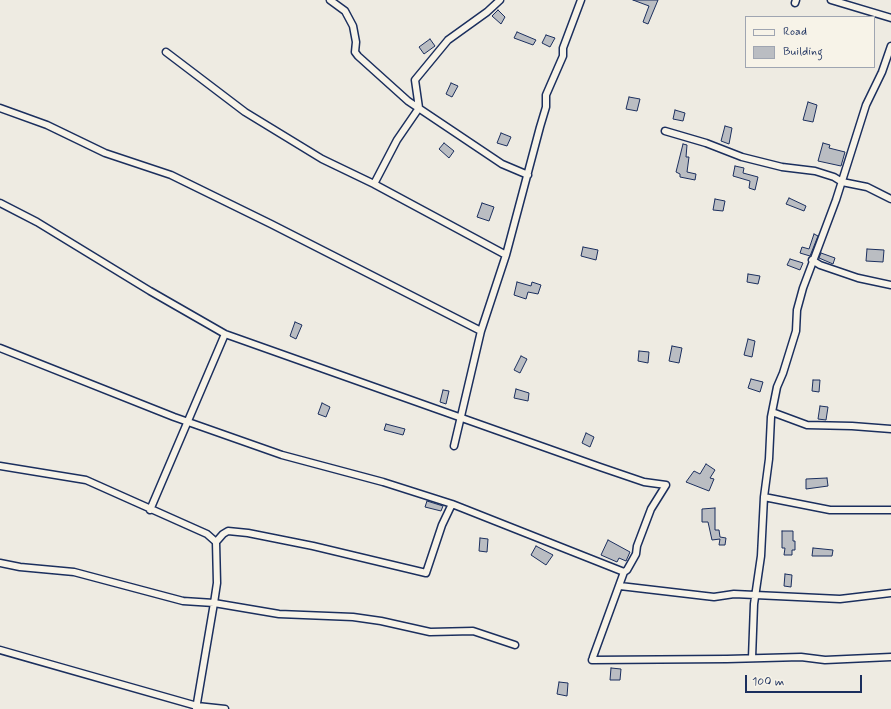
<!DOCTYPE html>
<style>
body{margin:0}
#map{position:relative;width:891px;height:709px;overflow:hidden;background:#eeebe2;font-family:Mynerve,sans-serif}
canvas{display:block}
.legend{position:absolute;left:745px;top:16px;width:130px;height:52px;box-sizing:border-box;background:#f7f3e8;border:1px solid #9fa5b1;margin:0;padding:5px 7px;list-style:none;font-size:12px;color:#1b2f5e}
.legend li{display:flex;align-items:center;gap:8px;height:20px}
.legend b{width:20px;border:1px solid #9fa5b1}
.scale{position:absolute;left:745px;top:675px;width:117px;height:18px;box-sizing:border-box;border:2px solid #1b2f5e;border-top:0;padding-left:5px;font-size:12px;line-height:14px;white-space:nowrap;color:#1b2f5e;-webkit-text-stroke:3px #f7f3e8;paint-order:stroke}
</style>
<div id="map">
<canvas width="891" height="709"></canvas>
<ul class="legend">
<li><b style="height:5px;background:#f7f3e8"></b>Road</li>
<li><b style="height:11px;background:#babdc2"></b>Building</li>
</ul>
<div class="scale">100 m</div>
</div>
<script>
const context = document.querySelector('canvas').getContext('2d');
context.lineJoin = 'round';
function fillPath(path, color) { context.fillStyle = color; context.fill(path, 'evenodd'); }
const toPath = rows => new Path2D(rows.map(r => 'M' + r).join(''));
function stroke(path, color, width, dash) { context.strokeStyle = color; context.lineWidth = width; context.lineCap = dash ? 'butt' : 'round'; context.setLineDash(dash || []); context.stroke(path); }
const building = toPath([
 [633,0,658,0,648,24,643,22,649,6,633,0],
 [498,10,505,17,501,24,492,16,498,10],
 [517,32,536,40,533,45,514,38,517,32],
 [546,35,555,38,550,47,542,43,546,35],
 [430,39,435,46,424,54,419,47,430,39],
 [451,83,458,86,452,97,446,94,451,83],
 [629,97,640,99,637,111,626,109,629,97],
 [808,102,817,105,813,122,803,120,808,102],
 [675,110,685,113,683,121,673,119,675,110],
 [725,126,732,128,729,144,721,141,725,126],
 [501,133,511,137,507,146,497,143,501,133],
 [444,143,454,151,449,158,439,149,444,143],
 [823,143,830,145,829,148,845,152,841,166,818,161,823,143],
 [683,144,687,145,686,157,689,157,687,172,696,174,695,180,680,177,680,174,676,172,683,144],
 [735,166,744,168,743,173,758,177,755,190,749,188,750,181,733,176,735,166],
 [789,198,806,206,804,211,786,204,789,198],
 [715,199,725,201,723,211,713,210,715,199],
 [482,203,494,207,489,221,477,217,482,203],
 [814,234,818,236,810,256,800,253,802,247,809,249,814,234],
 [583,247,598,250,596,260,581,256,583,247],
 [867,249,884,250,883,262,866,261,867,249],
 [821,253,835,258,833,264,819,258,821,253],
 [790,259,803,263,800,270,787,265,790,259],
 [748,274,760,276,758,284,747,282,748,274],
 [517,282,531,286,532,282,541,285,538,294,528,292,526,299,514,295,517,282],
 [295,322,302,325,296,339,290,336,295,322],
 [748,339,755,341,752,357,744,355,748,339],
 [672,346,682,348,679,363,669,361,672,346],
 [639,351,649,352,648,363,638,361,639,351],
 [521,356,527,359,520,373,514,370,521,356],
 [751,379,763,382,760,392,748,388,751,379],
 [813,380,820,380,819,392,812,391,813,380],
 [516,389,529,393,528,401,514,398,516,389],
 [443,390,449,391,446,404,440,402,443,390],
 [322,403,330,407,326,417,318,414,322,403],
 [820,406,828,407,826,420,818,419,820,406],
 [386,424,405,429,403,435,384,430,386,424],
 [586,433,594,437,590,447,582,443,586,433],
 [706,464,715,470,710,478,714,479,709,491,686,482,694,471,700,474,706,464],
 [827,478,828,486,806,489,806,479,827,478],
 [427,501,443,506,441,511,425,507,427,501],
 [715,508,715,530,719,530,720,537,726,538,725,545,719,545,720,539,712,540,708,522,702,522,702,509,715,508],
 [782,531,793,531,793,541,795,541,795,550,792,550,792,555,784,555,785,548,782,548,782,531],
 [480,538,488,539,487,552,479,551,480,538],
 [608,540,630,552,626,561,619,558,617,562,601,555,608,540],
 [536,546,553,555,546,565,531,555,536,546],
 [813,548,833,550,832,556,812,556,813,548],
 [785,574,792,575,791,587,784,586,785,574],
 [611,668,621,669,620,680,610,680,611,668],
 [559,682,568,683,567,696,557,694,559,682]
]);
const minor = toPath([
 [330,0,345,11,353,26,356,42,355,52,358,56,408,101,502,164,528,175],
 [831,0,891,18],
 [795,3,796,0],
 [166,52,245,112,322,159,374,184,506,255],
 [0,108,47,125,105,153,171,175,271,224,481,331],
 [665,131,706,143,742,157,782,167,815,171,834,177,842,182,867,187,891,199],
 [374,184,397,140,419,108,415,80,448,40,487,12,500,0],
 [0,203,37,222,150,291,225,334,600,467,644,482,666,485,651,509,637,546,636,554,627,570,624,572],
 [812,260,820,265,858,278,891,285],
 [0,348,174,417,282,455,383,482,452,504,624,572,593,657],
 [772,412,807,425,852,426,891,429],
 [454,446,481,331,506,255,540,127,546,107,546,95,563,56,563,48,581,0],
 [0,466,86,480,207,534,216,542],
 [764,497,830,510,891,510],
 [150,510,225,334],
 [0,563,20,567,74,572,183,601,214,603,217,583,216,542,223,534,228,531,248,533,313,546,426,573,442,525,452,504],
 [620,586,714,597,734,594,840,599,891,593],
 [0,650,197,706,225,709],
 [752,658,754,604,761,556,764,497,769,459,771,417,777,387,783,373,796,331,797,310,803,288,836,200,866,105,882,72,891,46],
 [592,660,727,659,801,657,825,660,891,657],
 [196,709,214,603,279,614,353,617,381,621,430,632,473,631,515,645]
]);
fillPath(building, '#babdc2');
stroke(building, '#1b2f5e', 1);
stroke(minor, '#1b2f5e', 9);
stroke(minor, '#f7f3e8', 6);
</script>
